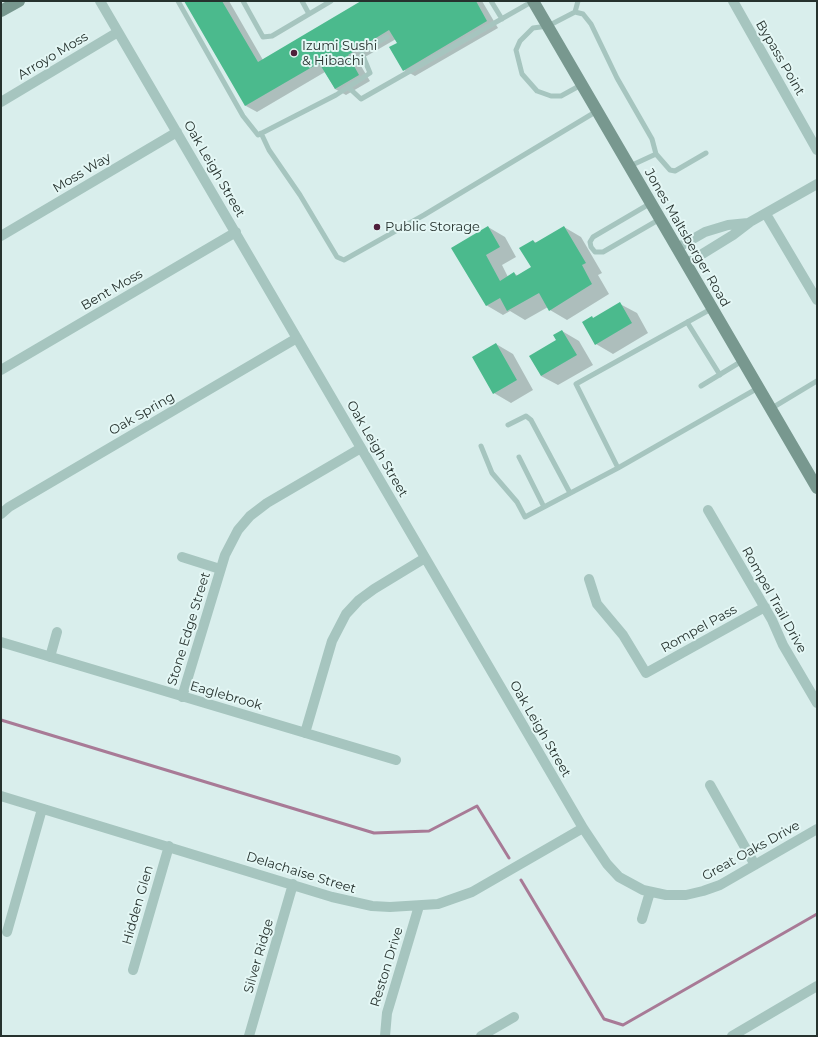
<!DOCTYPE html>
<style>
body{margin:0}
#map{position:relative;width:818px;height:1037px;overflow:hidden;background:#d9eeec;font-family:Montserrat,sans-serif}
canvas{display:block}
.frame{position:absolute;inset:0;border:2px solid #26322e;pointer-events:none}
</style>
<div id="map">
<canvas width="818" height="1037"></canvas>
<div class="frame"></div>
</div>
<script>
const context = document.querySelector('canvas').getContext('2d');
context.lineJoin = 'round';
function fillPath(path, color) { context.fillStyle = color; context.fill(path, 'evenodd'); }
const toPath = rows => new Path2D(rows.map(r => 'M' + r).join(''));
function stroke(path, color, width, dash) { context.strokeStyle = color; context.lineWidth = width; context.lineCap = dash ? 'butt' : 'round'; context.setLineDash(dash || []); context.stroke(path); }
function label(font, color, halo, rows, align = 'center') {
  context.font = font + ' Montserrat,sans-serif'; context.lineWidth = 4; context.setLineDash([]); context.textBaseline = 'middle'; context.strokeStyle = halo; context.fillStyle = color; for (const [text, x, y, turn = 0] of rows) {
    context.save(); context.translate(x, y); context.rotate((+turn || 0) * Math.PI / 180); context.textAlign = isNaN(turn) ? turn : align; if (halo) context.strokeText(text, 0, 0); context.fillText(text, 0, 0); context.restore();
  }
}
const shadow = toPath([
 [185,1,229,1,263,60,363,1,482,1,498,28,415,76,404,70,396,39,358,61,370,81,346,95,335,89,325,72,257,112,246,106],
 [488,227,505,237,516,257,502,265,508,277,514,273,518,276,532,268,533,241,537,243,564,227,581,237,602,273,598,275,609,294,567,320,550,310,548,307,525,320,510,311,503,315,486,305,452,248],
 [620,304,637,313,648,333,613,354,596,344],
 [562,331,579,341,593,365,558,385,541,376],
 [496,344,513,354,533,390,511,403,494,393]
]);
const stream = toPath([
 [1,720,374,833,429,831,477,806,509,858],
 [521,880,604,1019,623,1025,817,914]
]);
const building = toPath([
 [184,1,222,1,258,62,361,1,476,1,487,21,403,71,389,47,397,43,389,30,348,55,359,75,335,89,319,63,245,106],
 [488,226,500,247,486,255,500,281,514,272,516,276,531,267,519,248,533,240,535,243,564,226,586,263,582,265,592,284,549,311,539,293,507,311,500,298,486,306,451,248],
 [620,302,632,323,595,345,582,322,592,316,593,318],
 [562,330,577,355,541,376,529,356,556,340,553,335],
 [496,343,517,380,493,394,472,357]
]);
const lane = toPath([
 [178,1,243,116,258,135,336,95,370,73,361,51,387,37],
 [243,1,263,37,272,36,331,1],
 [302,1,309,14],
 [491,1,502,19],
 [578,1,575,12,548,26,533,28,520,41,516,50,522,74,537,91,551,96,561,96,581,85],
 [575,12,583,14,591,24,617,78,652,139,656,154,630,166],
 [348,87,361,99,533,1],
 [261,133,269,150,300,195,337,257,344,260,424,215,597,111],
 [656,154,670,170,675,171,706,153],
 [651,203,593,237,590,242,591,247,595,252,603,252,660,219],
 [711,309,576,384,618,468,758,388],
 [687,322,720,375],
 [701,386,742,361],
 [772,408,817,381],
 [508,425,526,416,531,420,570,493],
 [481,446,492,473,517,502,525,517,618,468],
 [519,457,544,507]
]);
const street = toPath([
 [100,1,583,828,607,864,619,877,643,890,666,895,686,895,703,891,720,885,817,829],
 [733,1,817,150],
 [1,102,118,32],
 [766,214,817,300],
 [1,236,177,132],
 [677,248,705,232,728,225,748,223],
 [686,264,733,235,750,222,817,184],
 [1,370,236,232],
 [708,510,772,620,783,645,817,703],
 [1,514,9,507,297,338],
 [182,557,220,569],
 [589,579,597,604,623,635,646,673,765,607],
 [1,642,396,760],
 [50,657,57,632],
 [182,697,225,555,238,530,250,516,267,503,361,448],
 [305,733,332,641,346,614,359,600,374,589,425,558],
 [710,785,755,865],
 [1,796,332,897,372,906,390,907,438,904,472,892,583,828],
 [642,919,650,892],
 [7,932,42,809],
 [133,970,169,846],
 [249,1036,293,884],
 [385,1036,387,1013,419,906],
 [481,1036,514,1017],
 [732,1036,817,986]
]);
const secondary = toPath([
 [533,1,817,488],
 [1,11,19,1]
]);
const markers = [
 [294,53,4,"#4f203b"],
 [377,227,4,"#4f203b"]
];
const poiNames = [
 ["Izumi Sushi",302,46],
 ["& Hibachi",302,61],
 ["Public Storage",385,227]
];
const streetNames = [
 ["Arroyo Moss",53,56,-31],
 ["Bypass Point",780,58,60],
 ["Oak Leigh Street",214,169,60],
 ["Moss Way",82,173,-31],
 ["Jones Maltsberger Road",687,238,60],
 ["Bent Moss",112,290,-30],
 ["Oak Spring",142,414,-30],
 ["Oak Leigh Street",377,449,60],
 ["Rompel Trail Drive",774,600,61],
 ["Stone Edge Street",189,629,-73],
 ["Rompel Pass",699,629,-29],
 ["Eaglebrook",226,696,16],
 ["Oak Leigh Street",540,729,60],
 ["Great Oaks Drive",751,851,-29],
 ["Delachaise Street",301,873,17],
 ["Hidden Glen",138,905,-74],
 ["Silver Ridge",259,956,-74],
 ["Reston Drive",387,967,-73]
];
fillPath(shadow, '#0003');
stroke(stream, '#a87a96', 3);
fillPath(building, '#4bba8d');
stroke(lane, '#a6c5bf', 5);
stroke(street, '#a6c5bf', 10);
stroke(secondary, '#78988f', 12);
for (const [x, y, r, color] of markers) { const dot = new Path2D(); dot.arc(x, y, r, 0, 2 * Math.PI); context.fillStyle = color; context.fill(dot); stroke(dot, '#e4f7f5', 1.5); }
label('13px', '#26322e', '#e4f7f5', poiNames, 'left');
label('13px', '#26322e', '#e4f7f5', streetNames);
</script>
